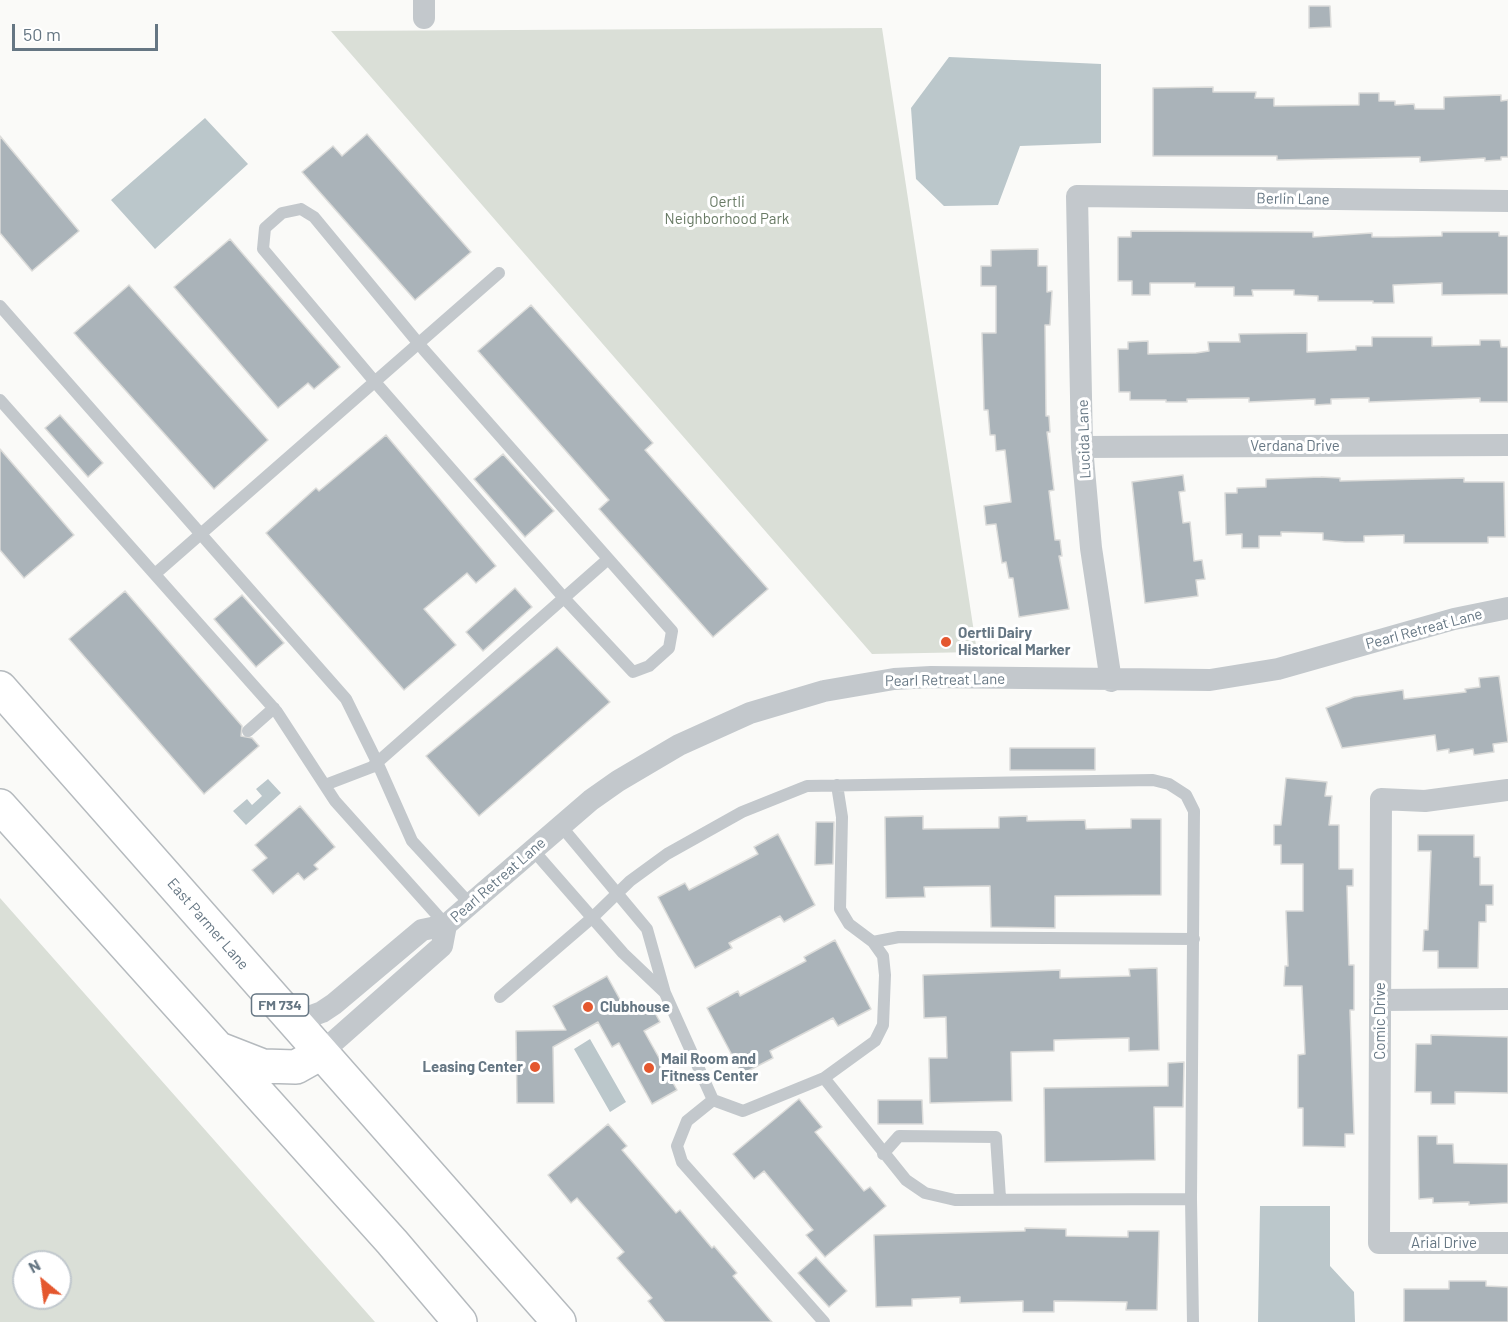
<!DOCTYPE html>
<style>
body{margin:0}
#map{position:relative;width:1508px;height:1322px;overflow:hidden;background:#fafaf8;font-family:Barlow,sans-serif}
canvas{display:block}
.north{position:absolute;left:12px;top:1250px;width:60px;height:60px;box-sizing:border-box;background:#fff;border:2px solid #c1c8cd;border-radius:50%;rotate:331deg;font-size:16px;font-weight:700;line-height:24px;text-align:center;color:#657683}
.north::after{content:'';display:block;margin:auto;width:21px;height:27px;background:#e4572e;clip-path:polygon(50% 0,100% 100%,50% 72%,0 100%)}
.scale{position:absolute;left:12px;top:24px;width:146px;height:27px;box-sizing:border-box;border:3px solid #657683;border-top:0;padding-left:8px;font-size:18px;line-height:21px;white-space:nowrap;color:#657683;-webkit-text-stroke:4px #fff;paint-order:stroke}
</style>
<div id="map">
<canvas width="1508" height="1322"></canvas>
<div class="north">N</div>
<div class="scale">50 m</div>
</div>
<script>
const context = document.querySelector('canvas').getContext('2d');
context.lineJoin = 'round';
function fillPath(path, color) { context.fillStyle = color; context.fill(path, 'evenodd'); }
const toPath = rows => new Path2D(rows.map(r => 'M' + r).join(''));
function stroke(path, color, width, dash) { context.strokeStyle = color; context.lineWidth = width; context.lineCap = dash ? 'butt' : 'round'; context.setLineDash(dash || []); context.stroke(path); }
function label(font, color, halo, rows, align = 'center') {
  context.font = font + ' Barlow,sans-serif'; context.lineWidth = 6; context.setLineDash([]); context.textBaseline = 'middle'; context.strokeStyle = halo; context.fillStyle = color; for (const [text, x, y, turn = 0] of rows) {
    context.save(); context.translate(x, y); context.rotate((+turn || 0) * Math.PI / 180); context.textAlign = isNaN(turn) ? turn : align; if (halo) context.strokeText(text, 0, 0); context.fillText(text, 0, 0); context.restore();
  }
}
const green = toPath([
 [882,28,977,652,872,654,331,31],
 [0,898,375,1322,0,1322],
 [24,1262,60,1262,60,1298,24,1298]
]);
const water = toPath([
 [949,57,1101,64,1101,143,1020,146,998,205,944,206,916,179,911,108],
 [205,118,248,164,155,249,111,200],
 [268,779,281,793,246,825,233,811,247,799,252,805,262,796,256,789],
 [590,1039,626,1102,610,1112,574,1049],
 [1260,1206,1330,1206,1330,1266,1354,1292,1355,1322,1258,1322]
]);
const building = toPath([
 [1309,6,1330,6,1331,27,1309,28,1309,6],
 [1213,87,1213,92,1256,92,1255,98,1274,98,1274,106,1359,105,1359,93,1379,93,1379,101,1395,101,1395,105,1414,104,1415,109,1444,109,1444,97,1501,95,1501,101,1508,100,1508,157,1501,157,1501,160,1485,161,1485,158,1420,162,1420,157,1277,160,1277,156,1153,156,1153,88,1213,87],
 [367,134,471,252,415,300,302,172,333,146,342,156,367,134],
 [0,136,79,231,32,271,0,233,0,136],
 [1131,231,1313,232,1313,237,1372,233,1372,237,1393,237,1442,236,1442,232,1499,232,1499,236,1508,236,1508,294,1442,295,1442,283,1393,285,1394,303,1373,303,1373,301,1318,301,1318,296,1294,295,1294,290,1252,290,1253,296,1234,296,1234,287,1195,287,1195,283,1150,283,1150,295,1132,295,1132,281,1118,281,1118,237,1131,237,1131,231],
 [230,239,340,367,314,389,308,383,278,408,174,287,230,239],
 [1038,249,1038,266,1047,266,1047,292,1052,291,1050,325,1045,325,1046,416,1049,416,1050,432,1047,432,1054,490,1049,491,1055,540,1060,540,1062,556,1059,556,1069,609,1019,617,1013,578,1009,578,1006,562,1002,563,996,524,986,525,984,506,1011,502,1005,450,996,451,995,435,990,435,988,410,984,410,982,333,996,333,996,286,981,286,981,266,991,266,991,250,1038,249],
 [129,285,268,440,214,489,74,333,129,285],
 [531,305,653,443,645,450,768,589,713,637,599,509,609,500,478,351,531,305],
 [1307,333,1307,352,1356,350,1356,346,1372,346,1372,337,1432,337,1432,346,1480,345,1480,340,1500,340,1501,347,1508,347,1508,402,1480,402,1480,398,1369,402,1369,398,1331,399,1331,404,1315,405,1315,399,1249,402,1249,398,1187,399,1187,402,1166,402,1166,400,1130,400,1130,392,1119,392,1118,349,1128,349,1128,342,1148,341,1148,354,1196,353,1209,351,1208,342,1240,342,1239,334,1307,333],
 [60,415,103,463,88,477,45,428,60,415],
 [386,435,496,566,476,583,467,573,424,609,456,645,404,690,266,533,316,488,319,491,386,435],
 [0,449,74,535,24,578,0,550,0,449],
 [503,454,554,511,525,537,474,479,503,454],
 [1183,475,1185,491,1179,492,1183,523,1190,522,1194,561,1202,560,1205,579,1196,580,1198,596,1145,603,1132,482,1183,475],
 [1321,477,1340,478,1340,481,1464,478,1464,482,1504,482,1505,537,1488,537,1488,543,1404,543,1404,535,1364,536,1364,542,1345,542,1323,540,1323,533,1281,532,1281,536,1259,536,1259,548,1242,548,1242,534,1226,535,1225,493,1237,493,1237,488,1266,487,1266,479,1321,477],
 [515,588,532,607,483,651,466,632,515,588],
 [125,591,242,726,241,736,252,738,259,746,204,794,69,639,125,591],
 [242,595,284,643,256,667,214,619,242,595],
 [557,647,610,702,479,816,426,756,557,647],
 [1499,676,1508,742,1493,744,1494,752,1474,755,1473,749,1449,753,1449,749,1437,751,1435,735,1342,748,1326,708,1354,697,1403,690,1404,699,1466,692,1465,689,1480,687,1479,678,1499,676],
 [1010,748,1095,748,1095,770,1010,770,1010,748],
 [1286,778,1327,782,1325,796,1332,796,1329,825,1339,825,1339,869,1353,869,1353,886,1347,886,1349,965,1354,965,1354,1010,1350,1010,1354,1134,1345,1134,1345,1147,1303,1146,1303,1108,1298,1108,1298,1055,1305,1054,1302,986,1284,986,1285,966,1288,966,1286,911,1303,911,1303,864,1281,864,1281,845,1274,845,1274,825,1281,825,1286,778],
 [300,806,335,847,314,865,318,869,304,880,298,873,273,894,252,870,267,858,255,845,300,806],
 [923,816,923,829,999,828,999,817,1027,816,1027,821,1085,820,1086,829,1131,828,1131,819,1161,819,1161,895,1055,896,1055,928,991,927,990,886,924,887,925,897,886,898,885,817,923,816],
 [816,822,834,822,833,864,815,865,816,822],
 [778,834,815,905,784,922,780,916,729,943,732,948,695,968,658,897,685,883,689,890,758,854,754,847,778,834],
 [1418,835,1474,835,1474,857,1480,857,1480,885,1493,885,1493,905,1486,905,1486,922,1479,922,1478,968,1438,968,1438,951,1423,951,1424,930,1428,930,1431,851,1418,851,1418,835],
 [835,940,871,1009,838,1026,833,1018,770,1051,773,1058,742,1074,707,1008,738,991,740,996,806,961,804,957,835,940],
 [1157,968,1159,1050,1129,1051,1129,1038,1054,1040,1054,1051,1011,1052,1012,1101,930,1103,929,1058,947,1058,946,1017,924,1018,923,975,1060,970,1060,978,1130,976,1129,969,1157,968],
 [607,976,628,1014,649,1002,660,1022,644,1031,677,1090,652,1104,619,1043,612,1047,598,1022,553,1047,554,1103,517,1103,516,1031,566,1030,553,1006,607,976],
 [1431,1035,1508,1037,1508,1093,1455,1092,1455,1104,1431,1104,1431,1092,1415,1092,1416,1044,1431,1044,1431,1035],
 [1184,1062,1183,1107,1154,1107,1155,1160,1045,1162,1044,1088,1168,1086,1168,1063,1184,1062],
 [799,1099,822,1127,815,1132,864,1191,870,1187,886,1206,825,1257,806,1235,813,1230,764,1171,754,1179,733,1154,799,1099],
 [878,1100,922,1100,923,1124,878,1124,878,1100],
 [608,1124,627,1146,622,1150,676,1213,680,1210,712,1248,714,1246,737,1273,733,1276,772,1322,665,1322,648,1301,652,1298,617,1258,624,1252,577,1198,571,1203,548,1175,608,1124],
 [1418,1136,1437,1136,1437,1144,1453,1144,1454,1163,1508,1164,1508,1203,1469,1205,1469,1202,1433,1203,1433,1198,1419,1199,1418,1136],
 [1025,1228,1066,1229,1066,1236,1128,1237,1128,1231,1159,1231,1157,1310,1126,1310,1127,1302,1054,1301,1054,1312,1023,1312,1023,1301,960,1303,960,1297,912,1299,912,1306,876,1307,874,1235,1025,1231,1025,1228],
 [816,1257,847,1291,829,1307,798,1273,816,1257],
 [1449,1281,1486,1281,1486,1286,1508,1287,1508,1322,1404,1322,1404,1289,1449,1289,1449,1281]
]);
const service = toPath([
 [301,209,314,217,424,350,672,631,669,648,649,666,633,672,564,598,375,382,263,249,265,228,282,213,301,209],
 [0,306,346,699,377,762,412,841,470,904],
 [0,400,277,712,335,801,446,925],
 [155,574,499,273],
 [248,731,274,708],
 [325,785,372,767,607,560],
 [561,826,647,929,665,993,713,1100,743,1111,824,1078,875,1041,883,1025,885,975,883,956,873,942,849,924,840,909,842,817,837,785],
 [533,850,623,953,664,992],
 [873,942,899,937,1194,939],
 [500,997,593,917,630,881,667,854,742,812,807,786,1153,780,1169,784,1186,795,1194,811,1191,1199,1193,1322],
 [824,1078,906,1180,925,1193,955,1200,1191,1199],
 [713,1100,687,1121,677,1146,682,1162,824,1322],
 [883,1154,899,1136,996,1137,1000,1198]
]);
const minor = toPath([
 [424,18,424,0],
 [1082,447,1508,445],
 [1111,681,1091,548,1082,447,1077,196,1508,201],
 [1508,790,1425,801,1381,799,1379,1243,1508,1243],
 [1380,1000,1508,999],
 [295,1022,322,1012,334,1004,422,930,446,925,591,800,618,781,679,745,750,713,824,691,894,679,931,677,1210,680,1278,669,1454,619,1508,608],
 [321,1053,442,946,446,925]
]);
const primary = toPath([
 [0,688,559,1322],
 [0,806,392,1242,460,1322],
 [222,1050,263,1066,296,1067,321,1053]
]);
const markers = [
 [946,642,6,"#e4572e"],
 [588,1007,6,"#e4572e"],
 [535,1067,6,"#e4572e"],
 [649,1068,6,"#e4572e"]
];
const shields = [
 [280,1005,57]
];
const shieldNames = [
 ["FM 734",280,1005]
];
const streetNames = [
 ["Berlin Lane",1293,199,1],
 ["Lucida Lane",1084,439,-92],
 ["Verdana Drive",1295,446],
 ["Pearl Retreat Lane",1424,629,-15],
 ["Pearl Retreat Lane",945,680,-1],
 ["Pearl Retreat Lane",498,880,-41],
 ["East Parmer Lane",208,924,49],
 ["Comic Drive",1380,1021,-90],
 ["Arial Drive",1444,1243]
];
const parkNames = [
 ["Oertli",727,202],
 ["Neighborhood Park",727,219]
];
const poiNames = [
 ["Oertli Dairy",958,633],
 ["Historical Marker",958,650],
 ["Clubhouse",600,1007],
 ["Mail Room and",661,1059],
 ["Fitness Center",661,1076],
 ["Leasing Center",523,1067,"right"]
];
fillPath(green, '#dadfd7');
fillPath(water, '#bbc7cb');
fillPath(building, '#aab3b9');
stroke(building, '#dcdcda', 1.5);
stroke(primary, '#b5babe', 36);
stroke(service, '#c3c8cc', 12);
stroke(minor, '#c3c8cc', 22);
stroke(primary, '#fff', 33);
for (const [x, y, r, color] of markers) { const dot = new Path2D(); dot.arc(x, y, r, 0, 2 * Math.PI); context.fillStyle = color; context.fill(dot); stroke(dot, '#fff', 2); }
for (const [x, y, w] of shields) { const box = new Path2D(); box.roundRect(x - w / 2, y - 11, w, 22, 4.5); context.fillStyle = '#fff'; context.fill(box); stroke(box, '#657683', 1.5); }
label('bold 14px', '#657683', null, shieldNames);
label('15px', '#657683', '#fff', streetNames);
label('15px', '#687a64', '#fff', parkNames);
label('bold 15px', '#657683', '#fff', poiNames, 'left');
</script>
